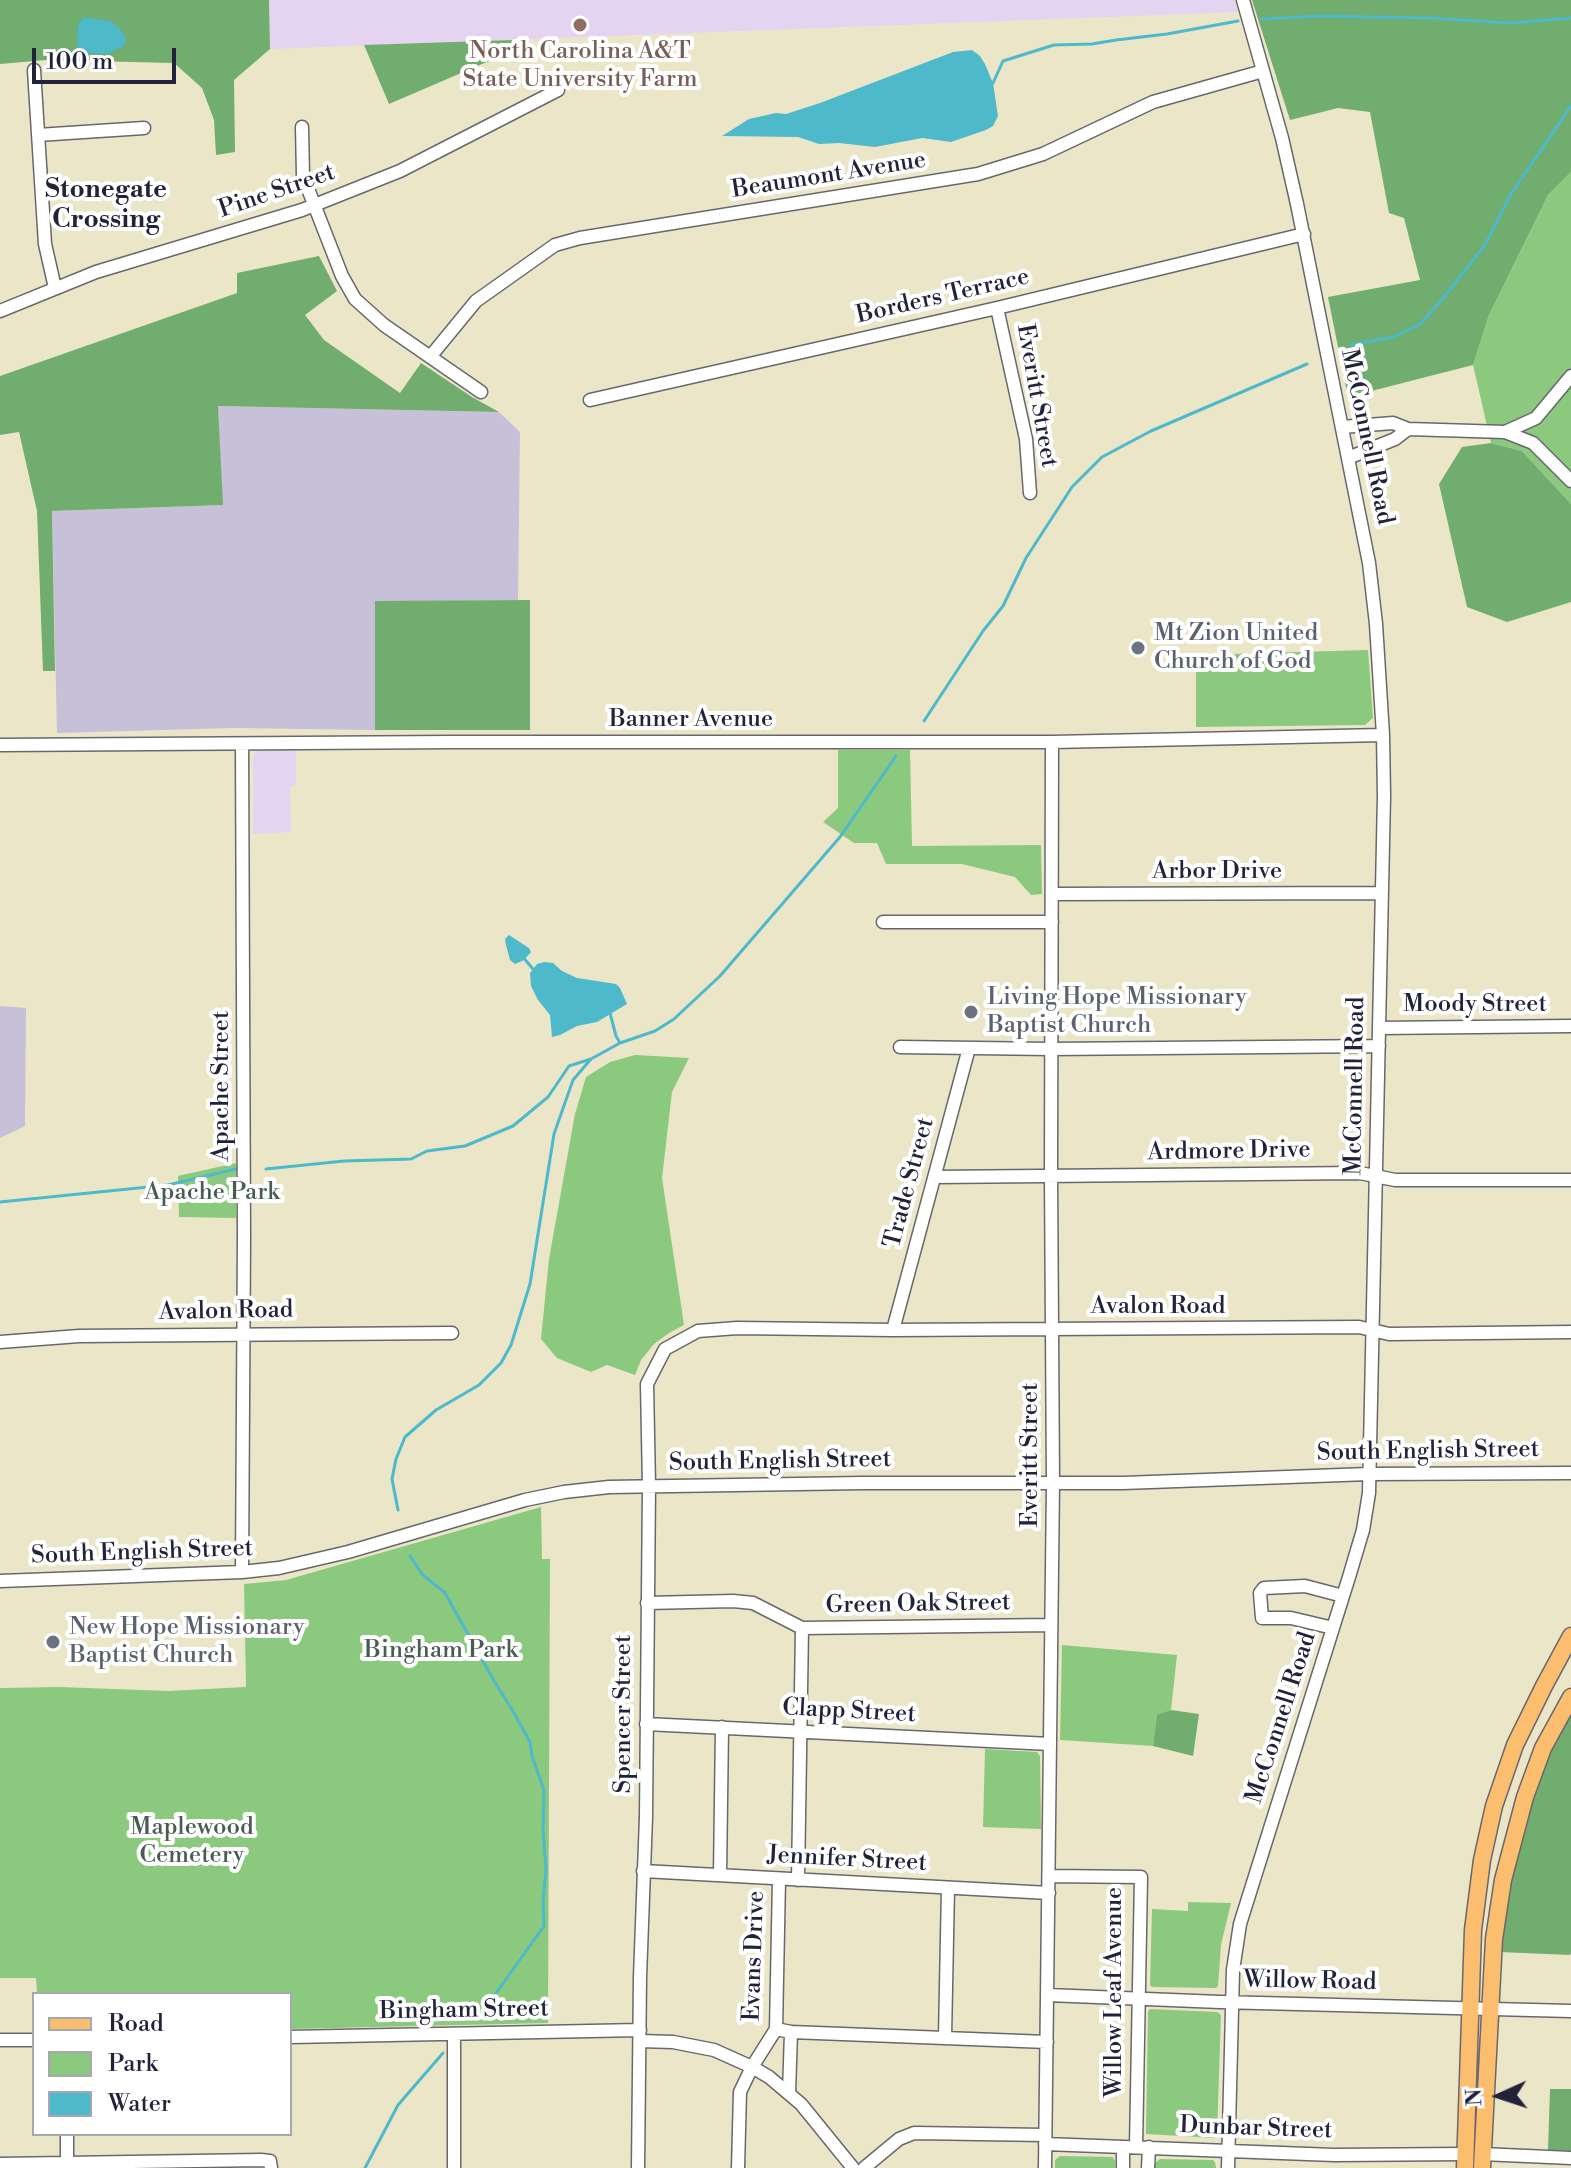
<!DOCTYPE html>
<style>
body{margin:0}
#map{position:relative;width:1571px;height:2168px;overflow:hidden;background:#ece6c9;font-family:"Libre Bodoni",serif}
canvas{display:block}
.legend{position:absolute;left:32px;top:1992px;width:260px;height:144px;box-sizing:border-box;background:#fff;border:2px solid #a7a7b1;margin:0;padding:10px 14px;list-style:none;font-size:24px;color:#22223b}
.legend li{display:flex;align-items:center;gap:16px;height:40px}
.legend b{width:40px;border:2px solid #a7a7b1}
.north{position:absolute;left:1459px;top:2056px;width:80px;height:80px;-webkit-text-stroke:6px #fff;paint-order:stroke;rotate:267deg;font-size:22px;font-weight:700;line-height:32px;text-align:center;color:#22223b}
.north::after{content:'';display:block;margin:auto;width:28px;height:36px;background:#22223b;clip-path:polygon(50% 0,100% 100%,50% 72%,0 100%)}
.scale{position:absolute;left:32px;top:48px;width:144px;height:36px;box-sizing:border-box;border:4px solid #22223b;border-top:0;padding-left:10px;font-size:24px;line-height:28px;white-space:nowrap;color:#22223b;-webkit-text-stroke:6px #fff;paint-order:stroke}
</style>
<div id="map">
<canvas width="1571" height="2168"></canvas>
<ul class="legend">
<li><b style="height:10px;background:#fbbd6e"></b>Road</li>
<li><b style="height:22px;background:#8bc97f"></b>Park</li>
<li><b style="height:22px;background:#4eb9ca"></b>Water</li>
</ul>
<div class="north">N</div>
<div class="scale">100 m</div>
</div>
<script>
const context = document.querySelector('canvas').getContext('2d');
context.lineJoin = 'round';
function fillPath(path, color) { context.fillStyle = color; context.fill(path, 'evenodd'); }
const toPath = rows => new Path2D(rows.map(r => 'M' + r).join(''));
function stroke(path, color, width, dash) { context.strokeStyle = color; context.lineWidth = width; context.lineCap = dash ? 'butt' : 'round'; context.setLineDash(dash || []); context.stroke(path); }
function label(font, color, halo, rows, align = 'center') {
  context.font = font + ' "Libre Bodoni",serif'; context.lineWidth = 8; context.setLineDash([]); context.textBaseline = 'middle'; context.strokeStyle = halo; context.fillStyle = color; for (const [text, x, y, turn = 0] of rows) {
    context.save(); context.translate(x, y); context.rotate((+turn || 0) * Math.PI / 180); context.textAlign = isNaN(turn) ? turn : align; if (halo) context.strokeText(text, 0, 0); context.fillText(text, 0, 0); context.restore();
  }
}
const built = toPath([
 [269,0,1235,0,1238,12,270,49],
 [258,751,296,751,296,785,290,787,291,832,253,834,253,756]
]);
const industrial = toPath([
 [218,406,499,412,520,432,518,600,375,602,375,730,233,728,57,733,52,511,222,505],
 [0,1006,26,1008,25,1126,0,1138]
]);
const green = toPath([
 [1571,172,1571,504,1522,451,1491,443,1473,365,1489,315,1548,195],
 [1368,650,1373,718,1365,725,1196,727,1196,655],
 [838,750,910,750,912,846,1041,845,1042,894,1031,895,1015,877,962,864,886,864,877,843,854,843,823,822,838,808],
 [635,1055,689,1058,672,1092,662,1178,684,1325,669,1333,654,1344,641,1360,635,1375,607,1365,591,1372,557,1358,541,1339,549,1259,575,1114,586,1077,610,1062],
 [236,1163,236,1218,179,1217,178,1176],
 [541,1507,542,1559,550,1559,548,2023,290,2029,290,1994,37,1994,36,1978,0,1978,0,1688,60,1687,168,1691,246,1687,244,1584,286,1580],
 [1062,1645,1177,1655,1171,1710,1157,1716,1153,1746,1060,1740],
 [985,1749,1037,1752,1040,1756,1041,1829,983,1827],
 [1188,1902,1231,1903,1221,1945,1218,1986,1216,1988,1152,1987,1150,1985,1152,1909,1188,1911],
 [1150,2009,1217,2012,1221,2015,1217,2135,1214,2138,1146,2134,1148,2011],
 [1060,2156,1113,2157,1115,2161,1115,2168,1055,2168,1055,2160],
 [1160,2159,1213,2160,1215,2162,1216,2168,1155,2168,1155,2163]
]);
const forest = toPath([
 [0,0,269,0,270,49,234,80,235,152,216,155,214,120,202,88,174,63,46,60,0,64],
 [1252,0,1571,0,1571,172,1548,195,1489,315,1473,365,1348,397,1328,297,1420,280,1404,218,1389,213,1370,112,1338,108,1290,120],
 [512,40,510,52,389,104,364,45],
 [319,256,337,291,305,315,324,340,400,393,421,363,472,397,499,412,218,406,223,505,52,511,55,671,43,671,37,511,19,432,0,435,0,376,237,293,237,273],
 [1491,443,1522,451,1571,504,1571,602,1507,622,1467,607,1439,484,1462,447],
 [530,600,530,730,375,730,375,601],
 [1171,1710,1199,1714,1193,1756,1153,1746,1157,1715],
 [1571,1713,1571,1953,1570,1955,1500,1952,1504,1910,1514,1865,1533,1799,1553,1745],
 [1550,2089,1571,2089,1571,2151,1548,2150]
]);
const water = toPath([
 [84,17,110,21,120,29,126,38,124,46,107,54,83,53,77,49,78,25],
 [972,50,980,56,985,64,993,83,998,116,993,126,986,130,951,142,922,138,875,147,839,143,819,144,798,137,722,136,749,119,776,113,786,114,820,103,953,52],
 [509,935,529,948,531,952,524,960,515,964,510,960,506,945,505,939],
 [544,962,553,963,562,971,577,978,616,984,620,988,627,1004,597,1022,577,1026,560,1035,552,1037,550,1015,538,1000,531,986,530,973,537,964]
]);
const stream = toPath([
 [1262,19,1318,16,1431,18,1509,23,1571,18],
 [990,84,993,83,1003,61,1054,45,1092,44,1116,40,1167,34,1238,21],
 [1351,345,1393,337,1419,325,1440,302,1485,245,1511,194,1571,106],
 [924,721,983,631,1003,606,1026,558,1072,487,1102,457,1151,431,1307,364],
 [522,956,533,969],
 [610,1013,616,1036,620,1043],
 [266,1169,344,1161,411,1159,427,1151,465,1146,513,1126,548,1097,569,1066,591,1059,620,1043,655,1031,674,1019,720,976,840,837,896,756],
 [0,1202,168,1185,236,1169],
 [398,1510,392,1479,396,1459,405,1437,436,1410,479,1385,501,1363,511,1345,530,1284,554,1134,573,1080,591,1059],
 [410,1556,422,1574,445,1593,493,1679,514,1713,530,1742,532,1756,544,1790,543,1830,546,1870,543,1901,544,1926,479,2017],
 [365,2168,398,2105,443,2053]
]);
const minor = toPath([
 [34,70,45,244,55,288],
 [302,127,303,176,342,276,355,299,384,325,481,392],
 [38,135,144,128],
 [997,308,1026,439,1030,493],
 [0,311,96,272,302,210,400,171,558,90],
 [430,357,476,301,555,245,580,238,978,174,1043,154,1153,102,1263,71],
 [590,400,997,308,1304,234],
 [1342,427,1393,423,1408,429,1505,432,1533,443,1571,481],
 [1505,432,1536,418,1571,376],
 [1348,458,1395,439,1408,429],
 [0,745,451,742,1052,742,1383,735],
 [242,745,244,1236,242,1572],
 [1052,894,1381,893],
 [883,922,1052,922],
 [1379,1028,1571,1026],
 [900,1047,1051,1049,1379,1046],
 [935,1177,1360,1173,1395,1180,1571,1180],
 [893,1330,969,1048],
 [0,1342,79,1336,452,1333],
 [0,1581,242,1572,279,1568,348,1552,525,1500,564,1492,609,1487,862,1483,1123,1483,1369,1474,1571,1473],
 [647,1603,733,1601,753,1603,802,1628,1051,1625],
 [1333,1628,1291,1618,1262,1618,1260,1593,1264,1588,1305,1586,1343,1596],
 [646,1724,1050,1744],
 [643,1871,1049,1893],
 [720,1875,722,1727],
 [1049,1876,1141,1877,1136,2147],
 [798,1880,802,1628],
 [1048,1995,1220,2002,1571,2011],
 [776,2029,791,2032,1047,2042],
 [454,2034,454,2168],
 [290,2037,640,2030],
 [945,2037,948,1888],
 [0,2040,34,2040],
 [640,2041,673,2042,714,2050,752,2067,769,2077,801,2104,853,2168],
 [789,2093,791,2032],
 [67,2134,67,2168],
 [1045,2144,1334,2155,1465,2154],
 [1482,2154,1571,2158],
 [0,2164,261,2160,270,2161,271,2168],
 [638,2168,640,1977,646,1817,649,1486,647,1384,665,1349,698,1331,737,1328,893,1330,1359,1327,1389,1334,1571,1332],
 [738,2168,740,2092,752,2067,776,2029,779,1879],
 [864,2168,899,2139,914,2133,1045,2135],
 [1045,2168,1053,1483,1051,1176,1052,742],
 [1123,2168,1123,2147],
 [1148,2168,1149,2147],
 [1228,2168,1233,1970,1240,1924,1349,1577,1363,1530,1369,1493,1384,796,1383,735,1376,624,1369,563,1297,204,1282,138,1243,0]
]);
const major = toPath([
 [1465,2168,1473,1930,1482,1860,1494,1806,1515,1745,1544,1686,1571,1636],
 [1482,2168,1494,1939,1503,1880,1525,1797,1543,1748,1571,1697]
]);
const markers = [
 [580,25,8,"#8d6e63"],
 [1138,648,8,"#6b7280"],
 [971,1012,8,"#6b7280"],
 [53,1642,8,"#6b7280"]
];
const educationNames = [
 ["North Carolina A&T",580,52],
 ["State University Farm",580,80]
];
const streetNames = [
 ["Beaumont Avenue",829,176,-9],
 ["Pine Street",277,192,-19],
 ["Borders Terrace",943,297,-13],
 ["Everitt Street",1036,396,80],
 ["McConnell Road",1366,437,78],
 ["Banner Avenue",691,720],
 ["Arbor Drive",1217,872],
 ["Moody Street",1475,1005],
 ["Apache Street",222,1086,-90],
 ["McConnell Road",1356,1086,-89],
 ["Ardmore Drive",1229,1152,-1],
 ["Trade Street",910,1183,-75],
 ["Avalon Road",1158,1307],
 ["Avalon Road",226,1312,-1],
 ["South English Street",1428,1452,-1],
 ["Everitt Street",1031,1455,-90],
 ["South English Street",780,1462,-1],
 ["South English Street",142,1553,-2],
 ["Green Oak Street",918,1605,-1],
 ["Clapp Street",849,1712,3],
 ["Spencer Street",624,1714,-90],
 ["McConnell Road",1282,1718,-72],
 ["Jennifer Street",847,1860,3],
 ["Evans Drive",755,1956,-88],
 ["Willow Road",1310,1982,1],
 ["Willow Leaf Avenue",1115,1992,-90],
 ["Bingham Street",464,2011,-1],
 ["Dunbar Street",1256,2129,2]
];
const worshipNames = [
 ["Mt Zion United",1154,634],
 ["Church of God",1154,662],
 ["Living Hope Missionary",987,998],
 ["Baptist Church",987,1026],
 ["New Hope Missionary",69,1628],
 ["Baptist Church",69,1656]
];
const parkNames = [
 ["Apache Park",212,1193],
 ["Bingham Park",441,1651],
 ["Maplewood",192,1828],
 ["Cemetery",192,1856]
];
const neighbourhoodNames = [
 ["Stonegate",106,191],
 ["Crossing",106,221]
];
fillPath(built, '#e4d3f1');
fillPath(industrial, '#c6c0d9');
fillPath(green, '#8bc97f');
fillPath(forest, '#70ad6e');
fillPath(water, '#4eb9ca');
stroke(stream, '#4eb9ca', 3);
stroke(minor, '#69676d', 15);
stroke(major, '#69676d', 19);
stroke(minor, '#fff', 12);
stroke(major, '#fbbd6e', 16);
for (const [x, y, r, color] of markers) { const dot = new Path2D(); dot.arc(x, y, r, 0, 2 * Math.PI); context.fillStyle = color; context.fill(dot); stroke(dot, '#fff', 3); }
label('24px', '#785e54', '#fff', educationNames);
label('24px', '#22223b', '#fff', streetNames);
label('24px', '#5b616d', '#fff', worshipNames, 'left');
label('24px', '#475c53', '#fff', parkNames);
label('bold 26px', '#22223b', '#fff', neighbourhoodNames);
</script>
